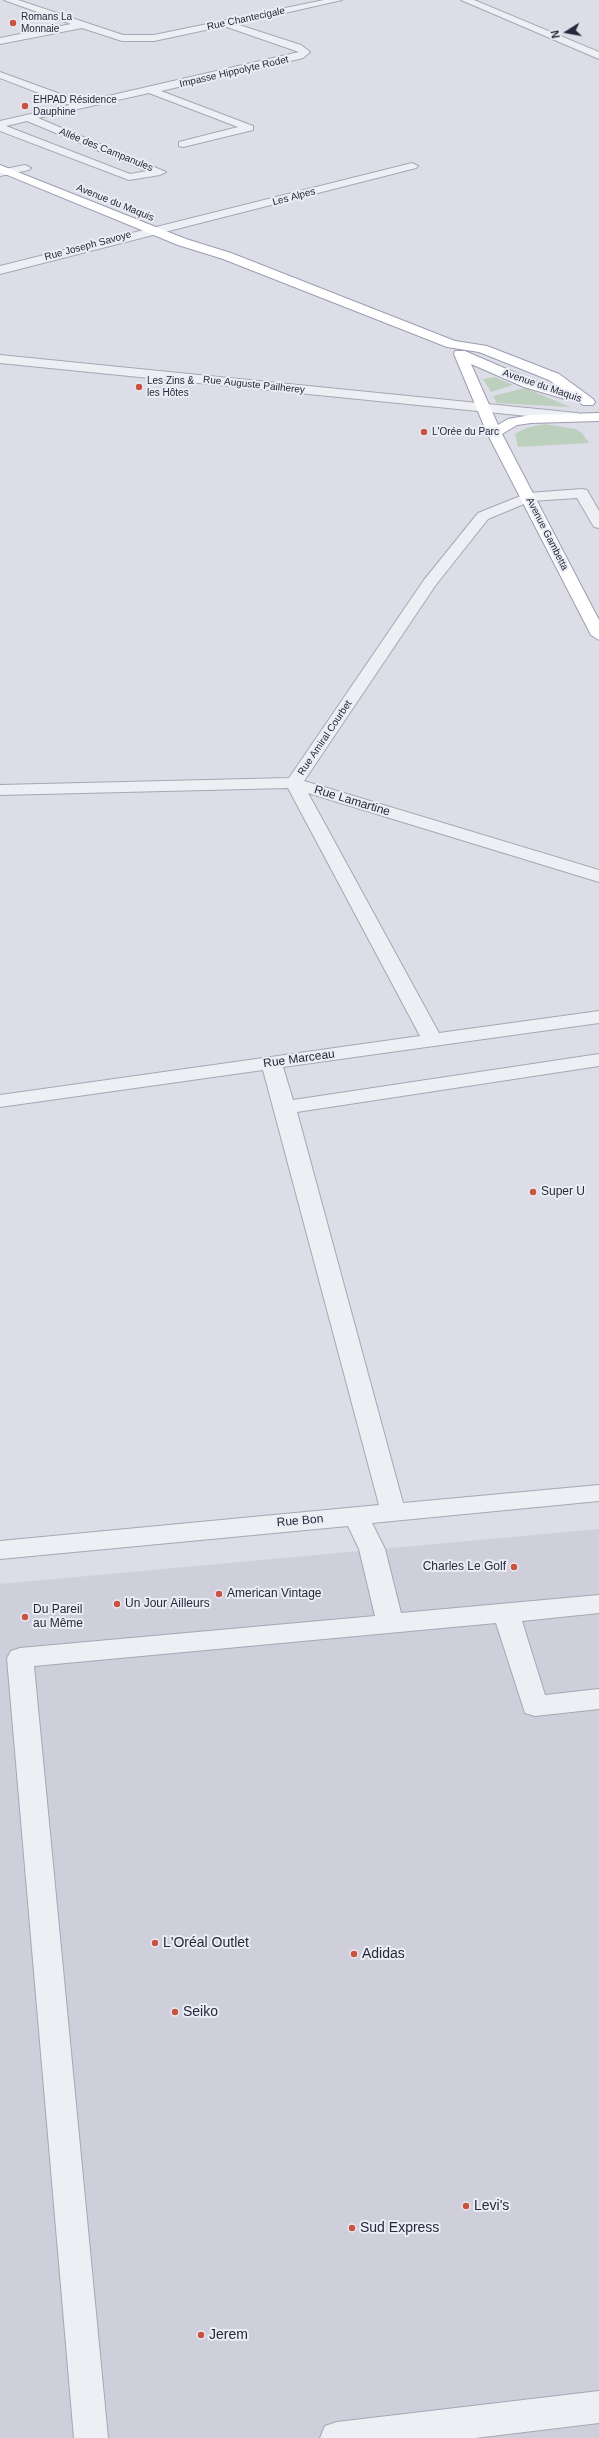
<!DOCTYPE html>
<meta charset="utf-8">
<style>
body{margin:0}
#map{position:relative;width:599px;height:2438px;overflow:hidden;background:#dcdde6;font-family:Arial,sans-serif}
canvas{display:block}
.north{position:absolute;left:547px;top:12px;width:40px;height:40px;-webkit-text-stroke:3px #ebecf4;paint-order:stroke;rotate:259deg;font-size:11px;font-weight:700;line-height:16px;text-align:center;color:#26283b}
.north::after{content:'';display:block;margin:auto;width:14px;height:18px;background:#26283b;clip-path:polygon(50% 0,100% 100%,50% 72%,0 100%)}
</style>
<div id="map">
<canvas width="599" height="2438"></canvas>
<div class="north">N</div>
</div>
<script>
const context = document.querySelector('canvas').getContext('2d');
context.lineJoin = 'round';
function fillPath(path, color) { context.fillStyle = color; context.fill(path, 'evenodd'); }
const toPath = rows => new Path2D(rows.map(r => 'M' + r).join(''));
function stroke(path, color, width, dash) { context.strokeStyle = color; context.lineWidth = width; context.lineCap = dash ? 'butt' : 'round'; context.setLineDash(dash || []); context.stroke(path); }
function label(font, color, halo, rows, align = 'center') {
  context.font = font + ' Arial,sans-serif'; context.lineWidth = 4; context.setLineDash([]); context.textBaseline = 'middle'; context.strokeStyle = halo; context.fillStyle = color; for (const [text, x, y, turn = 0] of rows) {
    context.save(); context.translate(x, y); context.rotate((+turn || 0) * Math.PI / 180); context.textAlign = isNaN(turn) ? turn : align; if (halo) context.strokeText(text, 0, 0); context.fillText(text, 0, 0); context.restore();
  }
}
const built = toPath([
 [599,1529,599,2438,0,2438,0,1584]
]);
const green = toPath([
 [496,377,497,378,513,385,491,392,483,379],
 [525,388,570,407,497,403,493,396],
 [544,424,576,429,582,433,589,443,518,447,515,434,526,428]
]);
const minor = toPath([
 [4,0,18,0,123,35,154,35,324,0,342,0,236,24,301,45,310,52,303,58,161,91,253,126,253,130,183,147,179,146,179,142,238,127,149,93,38,118,166,172,160,175,129,180,0,131,0,121,70,105,0,78,0,72,82,102,299,52,224,26,154,41,122,41,82,28,0,44,0,38,71,24,4,0],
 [27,121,147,171,130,174,6,126,27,121],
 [461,0,474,0,599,52,599,59,461,0],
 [412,163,418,166,416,168,0,274,0,266,412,163],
 [25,165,31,168,29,170,0,176,0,170,25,165],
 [0,355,577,413,584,417,577,421,0,363,0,355],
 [582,489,587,490,599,511,599,528,594,527,577,498,531,501,488,519,435,586,304,781,599,870,599,882,308,793,439,1033,599,1011,599,1023,283,1067,293,1100,599,1054,599,1066,297,1112,403,1503,599,1485,599,1501,372,1523,385,1549,401,1613,599,1595,599,1613,522,1621,545,1695,599,1689,599,1709,535,1716,525,1713,496,1623,34,1666,108,2438,74,2438,7,1658,11,1651,20,1648,375,1616,359,1549,348,1526,0,1559,0,1541,379,1505,263,1070,0,1107,0,1095,420,1036,288,788,0,795,0,785,289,778,424,580,478,513,528,493,582,489],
 [599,2391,599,2423,475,2438,320,2438,325,2426,337,2422,599,2391]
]);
const major = toPath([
 [0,165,186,239,231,253,455,341,487,346,559,374,593,399,595,402,593,405,583,405,571,396,565,399,524,387,471,364,498,425,508,419,531,415,599,413,599,421,531,423,517,425,502,434,599,620,599,640,591,635,487,433,454,354,455,351,465,351,534,381,563,390,549,380,479,352,447,347,223,259,178,245,0,172,0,165]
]);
const markers = [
 [13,23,4,"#ca5241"],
 [25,106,4,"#ca5241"],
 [139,387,4,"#ca5241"],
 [424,432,4,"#ca5241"],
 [533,1192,4,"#ca5241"],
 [514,1567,4,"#ca5241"],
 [219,1594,4,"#ca5241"],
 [117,1604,4,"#ca5241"],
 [25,1617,4,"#ca5241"],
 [155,1943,4,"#ca5241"],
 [354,1954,4,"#ca5241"],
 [175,2012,4,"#ca5241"],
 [466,2206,4,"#ca5241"],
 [352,2228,4,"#ca5241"],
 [201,2335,4,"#ca5241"]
];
const farPoinames = [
 ["Romans La",21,17],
 ["Monnaie",21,29],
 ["EHPAD Résidence",33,100],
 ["Dauphine",33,112],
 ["Les Zins &",147,381],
 ["les Hôtes",147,393],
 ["L'Orée du Parc",432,432]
];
const farStreetnames = [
 ["Rue Chantecigale",246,19,-12],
 ["Impasse Hippolyte Rodet",234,72,-13],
 ["Allée des Campanules",106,150,22],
 ["Les Alpes",294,197,-15],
 ["Avenue du Maquis",115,203,22],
 ["Rue Joseph Savoye",88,246,-15],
 ["Rue Auguste Pailherey",254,385,6],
 ["Avenue du Maquis",542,386,19],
 ["Avenue Gambetta",547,534,63],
 ["Rue Amiral Courbet",325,738,-56]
];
const streetNames = [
 ["Rue Lamartine",352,801,17],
 ["Rue Marceau",299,1059,-8],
 ["Rue Bon",300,1521,-5]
];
const poiNames = [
 ["Super U",541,1192],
 ["Charles Le Golf",506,1567,"right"],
 ["American Vintage",227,1594],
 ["Un Jour Ailleurs",125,1604],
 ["Du Pareil",33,1610],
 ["au Même",33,1624]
];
const nearPoinames = [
 ["L'Oréal Outlet",163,1943],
 ["Adidas",362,1954],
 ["Seiko",183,2012],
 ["Levi's",474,2206],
 ["Sud Express",360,2228],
 ["Jerem",209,2335]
];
fillPath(built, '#cecfdb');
fillPath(green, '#bdcfbd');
stroke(minor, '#a5a7b3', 2);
stroke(major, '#9b9eb1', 2);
fillPath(minor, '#eeeff4');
fillPath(major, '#fff');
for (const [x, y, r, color] of markers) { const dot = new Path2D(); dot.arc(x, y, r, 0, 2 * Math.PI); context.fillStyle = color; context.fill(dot); stroke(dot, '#ebecf4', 1.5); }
label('10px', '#26283b', '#ebecf4', farPoinames, 'left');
label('10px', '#26283b', '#ebecf4', farStreetnames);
label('12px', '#26283b', '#ebecf4', streetNames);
label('12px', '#26283b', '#ebecf4', poiNames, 'left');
label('14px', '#26283b', '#ebecf4', nearPoinames, 'left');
</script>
